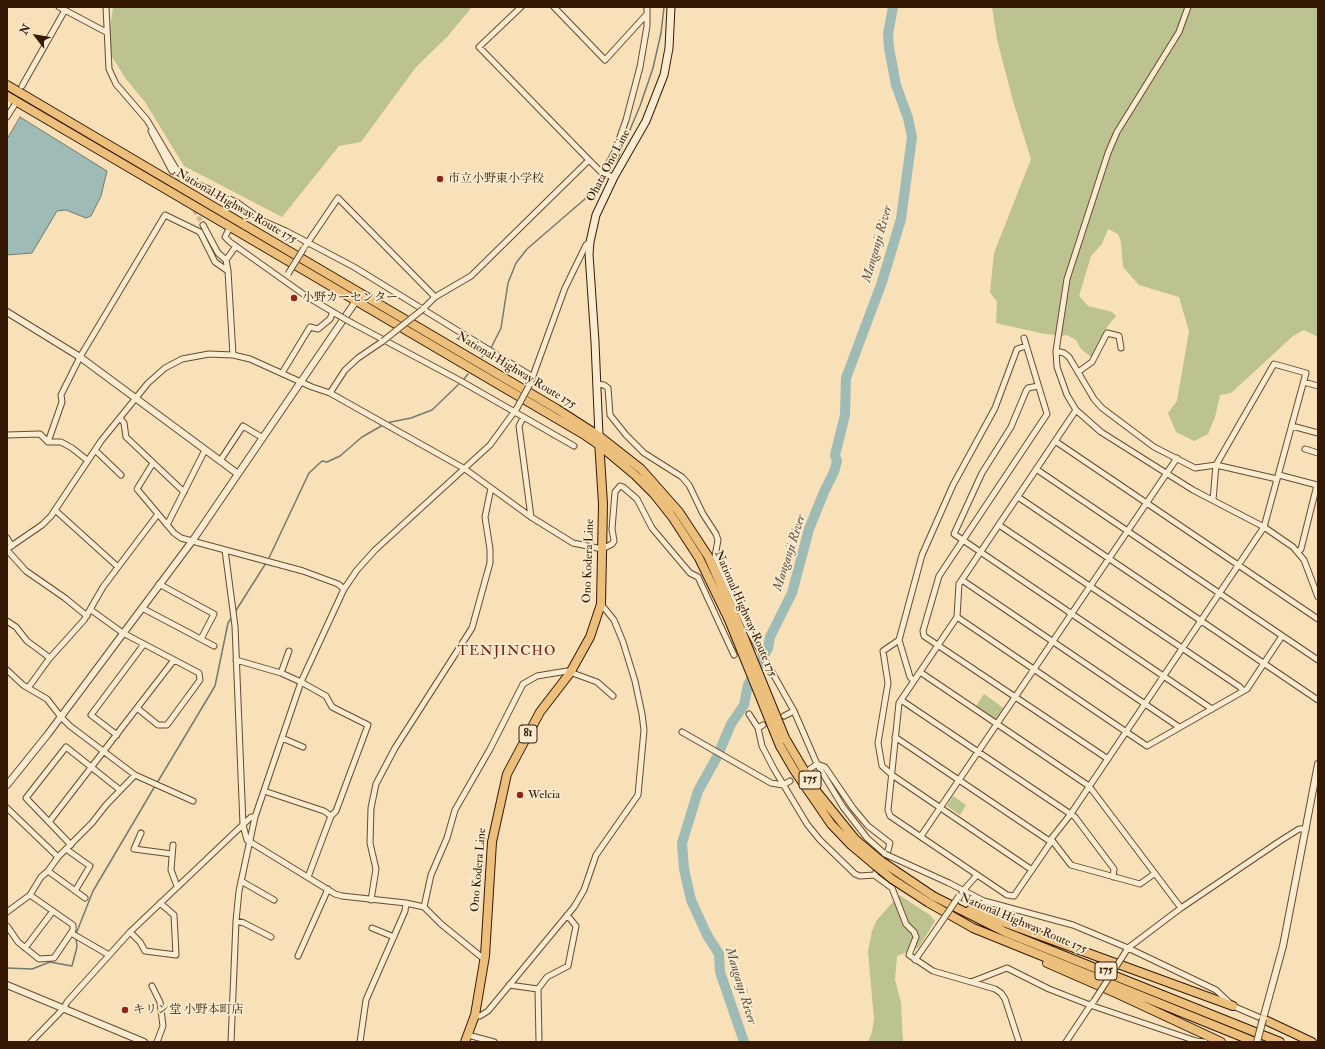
<!DOCTYPE html>
<meta charset="utf-8">
<style>
body{margin:0}
#map{position:relative;width:1325px;height:1049px;overflow:hidden;background:#f8e0b8;font-family:"IM FELL Double Pica",serif}
canvas{display:block}
.frame{position:absolute;inset:0;border:8px solid #351904;pointer-events:none}
.north{position:absolute;left:16px;top:16px;width:40px;height:40px;-webkit-text-stroke:3px #faebd1;paint-order:stroke;rotate:301deg;font-size:11px;font-weight:700;line-height:16px;text-align:center;color:#351904}
.north::after{content:'';display:block;margin:auto;width:14px;height:18px;background:#351904;clip-path:polygon(50% 0,100% 100%,50% 72%,0 100%)}
</style>
<div id="map">
<canvas width="1325" height="1049"></canvas>
<div class="frame"></div>
<div class="north">N</div>
</div>
<script>
const context = document.querySelector('canvas').getContext('2d');
context.lineJoin = 'round';
function fillPath(path, color) { context.fillStyle = color; context.fill(path, 'evenodd'); }
const toPath = rows => new Path2D(rows.map(r => 'M' + r).join(''));
function stroke(path, color, width, dash) { context.strokeStyle = color; context.lineWidth = width; context.lineCap = dash ? 'butt' : 'round'; context.setLineDash(dash || []); context.stroke(path); }
function label(font, color, halo, rows, align = 'center') {
  context.font = font + ' "IM FELL Double Pica","Noto Serif JP",serif'; context.lineWidth = 3.5; context.setLineDash([]); context.textBaseline = 'middle'; context.strokeStyle = halo; context.fillStyle = color; for (const [text, x, y, turn = 0] of rows) {
    context.save(); context.translate(x, y); context.rotate((+turn || 0) * Math.PI / 180); context.textAlign = isNaN(turn) ? turn : align; if (halo) context.strokeText(text, 0, 0); context.fillText(text, 0, 0); context.restore();
  }
}
const green = toPath([
 [113,7,472,7,447,37,416,67,361,142,339,146,282,217,184,166,145,102,126,79,107,49],
 [992,7,1318,7,1318,337,1304,330,1293,336,1231,393,1220,395,1215,417,1208,434,1194,441,1176,432,1168,413,1177,401,1189,331,1179,297,1139,285,1123,267,1121,242,1118,234,1108,229,1102,244,1091,256,1079,296,1088,306,1112,312,1116,316,1107,327,1092,358,1081,349,1076,340,1067,335,1061,336,1040,333,996,323,997,302,990,292,994,253,1031,159,1013,101,997,39],
 [984,694,1005,709,997,720,976,706],
 [953,796,966,805,960,815,947,806],
 [899,895,930,915,935,921,919,947,897,956,895,980,901,1002,903,1042,868,1042,872,1032,874,1019,868,951,872,931,877,920]
]);
const water = toPath([
 [20,117,107,171,101,196,91,216,86,218,66,210,57,211,32,253,7,255,7,139,20,117]
]);
const stream = toPath([
 [491,348,501,328,508,283,516,263,527,249,593,192,618,158,640,106,653,68,661,33,664,7],
 [482,357,486,353],
 [464,379,468,374],
 [386,423,411,418,432,410,459,384],
 [268,560,309,473,322,461,327,462,340,456,362,437,383,425],
 [235,612,266,563],
 [157,783,215,686,228,623,232,617],
 [76,934,93,891,155,786],
 [7,968,32,969,50,962,72,966,77,947,76,938]
]);
const river = toPath([
 [744,1042,720,972,719,954,707,935,691,900,684,869,682,843,698,791,717,757,731,724,744,705,748,685,768,648,770,637,792,593,809,529,824,492,834,472,837,461,835,455,845,415,846,378,882,282,901,219,912,137,908,118,896,85,889,48,888,34,893,7]
]);
const minorTunnel = toPath([
 [10,107,15,98],
 [172,171,203,225]
]);
const minor = toPath([
 [59,7,106,32],
 [106,7,109,69,116,84,147,120,178,172,191,181,238,203,263,221,286,231,354,267,533,377],
 [521,7,479,47,589,160,603,174,614,177],
 [554,7,605,60,647,14],
 [1188,7,1179,32,1117,132,1108,153,1067,279,1056,351,1057,367,1067,395,1076,410,1101,432,1193,490,1264,527,1293,547,1304,560,1318,597],
 [22,86,65,10],
 [7,106,11,98],
 [7,117,17,101],
 [151,131,172,171],
 [603,174,615,151,626,120,640,67,647,26,647,7],
 [203,225,218,253,226,260],
 [230,227,225,237,230,242,306,296,338,315],
 [306,245,338,198,435,297],
 [423,309,435,297,471,276,589,160],
 [352,323,459,380,574,446],
 [1024,338,1047,414,939,576,923,631,924,636,1108,759],
 [1056,351,1064,353,1069,357,1094,399,1102,408,1154,447,1195,468,1216,465,1277,479],
 [233,355,228,271,226,260,236,246],
 [1078,372,1092,362,1107,333,1119,336,1121,348],
 [282,373,310,327,318,329,330,319,333,312],
 [1304,382,1318,386],
 [530,384,565,288,586,245,590,242],
 [597,384,604,385,608,388,610,415,626,435,644,453,682,477,689,485,703,514,716,534,718,540,715,556,750,633,794,711,817,764,843,807,867,838,885,854],
 [1038,386,1028,388,1026,391,1011,427,982,473,954,534,1212,709],
 [330,393,345,370,358,358,383,341],
 [1076,410,959,584,957,617,899,703,888,810,890,816,1007,895,1014,896,1051,842,1051,839,1070,815,1264,527,1306,373,1274,364,1216,465,1213,500],
 [120,418,124,423,126,437,184,492],
 [523,418,519,426,531,517],
 [1292,426,1318,433],
 [7,435,40,434,48,442,61,442,72,448,87,460],
 [1055,441,1318,619],
 [48,442,62,402,61,395,80,357,165,215,200,232,215,262,228,271],
 [1305,449,1318,453],
 [95,450,121,475],
 [220,461,243,426,263,438],
 [153,463,137,489,174,533,181,538,303,571,338,584,344,589],
 [1036,469,1318,660],
 [1279,475,1317,485,1301,549,1298,552],
 [1018,497,1318,700],
 [55,510,118,567],
 [167,525,205,450],
 [999,525,1240,687,1243,691],
 [7,538,12,546],
 [7,549,42,525,51,516,101,441,148,383,165,368,182,359,209,354,233,355,250,359,312,387,330,393,465,469,531,517,573,543,602,549,612,544,614,541,612,529,615,492,620,486,623,487,637,499,652,528,690,573,698,577,734,655],
 [7,550,26,571,65,598,87,616],
 [225,550,235,626,243,825,247,840,335,894,342,896,406,903,424,907,441,924,484,959],
 [962,580,1179,727],
 [159,584,214,614,201,639],
 [142,608,214,646],
 [91,610,123,633,199,673,200,680,167,725,158,725,137,708],
 [957,617,1147,746,1247,689,1282,636],
 [7,621,16,627,27,641,50,658],
 [899,640,883,651,888,683,878,743,882,766,892,775,1032,870],
 [236,660,281,673,301,682,326,696,332,707,368,725,336,811,331,816,308,877],
 [7,670,23,685,47,699,61,717,70,726,135,775,193,801],
 [920,672,1089,786,1181,908],
 [281,673,289,651],
 [914,681,910,677,899,640,922,555,953,485,995,408,1017,349,1026,346],
 [28,688,49,659,84,620,103,587,158,514],
 [901,700,1075,817,1114,869,1113,877],
 [749,714,758,728,762,746,774,769,807,824,820,840,855,874,860,876,874,875,892,888,906,924,914,932,916,937,909,955,933,971,971,982,995,989,1001,993,1005,999,1019,1042],
 [784,716,794,711],
 [758,728,763,725],
 [682,732,771,783,783,785,790,781],
 [117,735,91,715,144,644],
 [895,737,1051,842],
 [282,738,303,747],
 [817,764,825,767,853,808,868,826,890,843,886,858,874,875],
 [810,769,817,764],
 [264,791,324,811,331,816],
 [7,808,58,857],
 [49,822,174,660],
 [141,833,134,849,172,854],
 [921,836,1177,458],
 [1051,839,1071,865,1140,884,1154,874],
 [71,845,26,798,66,747,120,790],
 [173,845,171,870,177,886],
 [66,849,90,866,75,891],
 [48,871,85,898],
 [241,881,274,900],
 [949,883,984,901,1073,925,1128,948,1216,990,1233,1006,1263,1019],
 [962,892,977,875],
 [371,900,376,869,370,843,371,808,376,784,395,748,472,628,490,563,490,549,485,517,491,488],
 [424,907,431,875,447,838,455,810,490,749,523,684,537,676,567,671,597,682,613,696],
 [7,912,30,895,41,877,48,871,58,857,92,823,106,805,135,775],
 [236,921,244,923,271,937],
 [7,926,18,942,39,959,54,958,73,930,73,925,30,895],
 [372,928,394,937],
 [130,932,140,942,145,951,176,955,174,915,160,903],
 [71,933,109,955],
 [25,948,53,911],
 [298,956,328,889],
 [1121,959,1128,948,1181,908,1280,841,1299,829,1306,829],
 [915,960,938,927],
 [971,982,1007,968,1049,989,1090,1005,1196,1041,1205,1042],
 [509,985,538,989,539,1042],
 [152,986,160,1002,163,1026,157,1042],
 [538,989,547,977,568,966,576,926,567,915],
 [475,1015,480,1016,488,1011,574,907,584,890,596,855,638,795,644,730,642,714,635,681,623,642,614,620,601,604],
 [468,1035,494,1042],
 [31,1042,64,1008,67,1002,130,932,251,817,255,817],
 [231,1042,236,921,239,891,255,817,301,682,344,589,357,570,375,550,490,445,517,408],
 [360,1042,366,1000,405,911,406,903],
 [1066,1042,1092,1003]
]);
const tertiary = toPath([
 [7,312,80,357,238,474],
 [7,785,48,734,193,540,358,298],
 [7,985,144,1042],
 [1263,1019,1283,946,1318,764]
]);
const secondary = toPath([
 [599,436,595,342,589,254,590,242,596,215,614,177,646,121,664,75,669,48,671,7]
]);
const primary = toPath([
 [465,1042,475,1015,485,956,492,842,507,774,540,712,570,673,590,637,601,604,603,504,599,441]
]);
const trunk = toPath([
 [7,85,557,409,599,436,641,469,679,512,708,556,736,618,785,738,817,792,855,839,881,861],
 [7,96,583,434,599,445,635,475,654,494,673,518,699,558,729,620,780,746,794,770,831,824,851,845,876,866],
 [933,896,1005,932,1280,1042],
 [929,903,973,928,1255,1042],
 [970,910,1233,1006],
 [1047,963,1118,994,1221,1042],
 [1263,1019,1312,1042]
]);
const minorBridge = toPath([
 [288,274,304,248],
 [338,315,352,323],
 [383,341,423,309],
 [517,408,530,384],
 [885,854,949,883],
 [938,927,959,896],
 [1094,1001,1121,959]
]);
const tertiaryBridge = toPath([
 [1257,1042,1263,1019]
]);
const trunkBridge = toPath([
 [881,861,933,896],
 [876,866,892,879,929,903]
]);
const markers = [
 [440,179,4,"#8f2418"],
 [294,298,4,"#8f2418"],
 [520,795,4,"#8f2418"],
 [125,1010,4,"#8f2418"]
];
const shields = [
 [528,734,18],
 [810,780,22],
 [1106,971,22]
];
const shieldNames = [
 ["81",528,734],
 ["175",810,780],
 ["175",1106,971]
];
const streetNames = [
 ["Ohata Ono Line",609,166,-62],
 ["National Highway Route 175",236,207,30],
 ["National Highway Route 175",516,371,31],
 ["Ono Kodera Line",589,561,-88],
 ["National Highway Route 175",745,614,66],
 ["Ono Kodera Line",479,870,-85],
 ["National Highway Route 175",1023,924,23]
];
const poiNames = [
 ["市立小野東小学校",448,179],
 ["小野カーセンター",302,298],
 ["Welcia",528,795],
 ["キリン堂 小野本町店",133,1010]
];
const waterNames = [
 ["Manganji River",878,244,-74],
 ["Manganji River",790,553,-72],
 ["Manganji River",740,986,73]
];
const quarterNames = [
 ["TENJINCHO",507,652]
];
fillPath(green, '#bcc290');
fillPath(water, '#9fbbb6');
stroke(water, '#757a6f', 1);
stroke(stream, '#757a6f', 1.5);
stroke(river, '#9fbbb6', 10);
stroke(minorTunnel, '#d1b894', 5, [5, 2.5]);
stroke(minor, '#664b31', 7);
stroke(tertiary, '#664b31', 8);
stroke(secondary, '#351904', 9);
stroke(primary, '#351904', 10);
stroke(trunk, '#351904', 10);
stroke(minor, '#faebd1', 5);
stroke(tertiary, '#faebd1', 6);
stroke(secondary, '#faebd1', 7);
stroke(primary, '#ecc07c', 8);
stroke(trunk, '#ecc07c', 8);
stroke(minorBridge, '#664b31', 7, []);
stroke(tertiaryBridge, '#664b31', 8, []);
stroke(trunkBridge, '#351904', 10, []);
stroke(minorBridge, '#faebd1', 5);
stroke(tertiaryBridge, '#faebd1', 6);
stroke(trunkBridge, '#ecc07c', 8);
for (const [x, y, r, color] of markers) { const dot = new Path2D(); dot.arc(x, y, r, 0, 2 * Math.PI); context.fillStyle = color; context.fill(dot); stroke(dot, '#faebd1', 1.5); }
for (const [x, y, w] of shields) { const box = new Path2D(); box.roundRect(x - w / 2, y - 9, w, 18, 3); context.fillStyle = '#faebd1'; context.fill(box); stroke(box, '#351904', 1); }
label('bold 11px', '#351904', null, shieldNames);
label('12px', '#351904', '#faebd1', streetNames);
label('12px', '#351904', '#faebd1', poiNames, 'left');
label('italic 13px', '#5a5242', '#faebd1', waterNames);
context.letterSpacing = '1px';
label('14px', '#7a1f14', '#faebd1', quarterNames);
context.letterSpacing = '0px';
</script>
